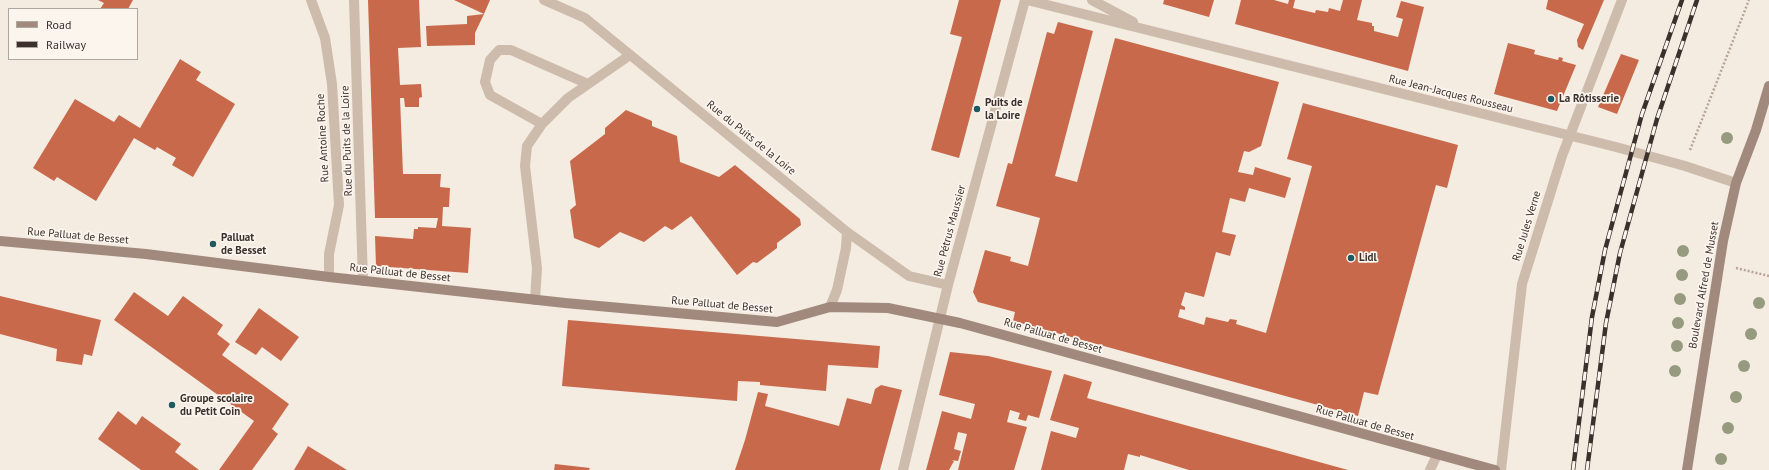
<!DOCTYPE html>
<meta charset="utf-8">
<style>
body{margin:0}
#map{position:relative;width:1769px;height:470px;overflow:hidden;background:#f4ebe1;font-family:"PT Sans",sans-serif}
canvas{display:block}
.legend{position:absolute;left:8px;top:8px;width:130px;height:52px;box-sizing:border-box;background:#fbf5ee;border:1px solid #aea6a0;margin:0;padding:5px 7px;list-style:none;font-size:12px;color:#3b302b}
.legend li{display:flex;align-items:center;gap:8px;height:20px}
.legend b{width:20px;border:1px solid #aea6a0}
</style>
<div id="map">
<canvas width="1769" height="470"></canvas>
<ul class="legend">
<li><b style="height:5px;background:#a18a7d"></b>Road</li>
<li><b style="height:5px;background:#3b302b"></b>Railway</li>
</ul>
</div>
<script>
const context = document.querySelector('canvas').getContext('2d');
context.lineJoin = 'round';
function fillPath(path, color) { context.fillStyle = color; context.fill(path, 'evenodd'); }
const toPath = rows => new Path2D(rows.map(r => 'M' + r).join(''));
function stroke(path, color, width, dash) { context.strokeStyle = color; context.lineWidth = width; context.lineCap = dash ? 'butt' : 'round'; context.setLineDash(dash || []); context.stroke(path); }
function label(font, color, halo, rows, align = 'center') {
  context.font = font + ' "PT Sans",sans-serif'; context.lineWidth = 3.5; context.setLineDash([]); context.textBaseline = 'middle'; context.strokeStyle = halo; context.fillStyle = color; for (const [text, x, y, turn = 0] of rows) {
    context.save(); context.translate(x, y); context.rotate((+turn || 0) * Math.PI / 180); context.textAlign = isNaN(turn) ? turn : align; if (halo) context.strokeText(text, 0, 0); context.fillText(text, 0, 0); context.restore();
  }
}
const building = toPath([
 [98,0,133,0,128,9,100,9,104,3],
 [368,0,419,0,421,47,398,48,400,85,421,84,422,97,419,98,419,107,405,107,404,98,400,98,403,174,441,174,440,187,450,188,449,207,443,207,442,226,471,228,468,273,376,266,375,236,413,239,414,229,418,229,418,227,436,228,438,218,375,218],
 [454,0,490,0,484,14],
 [959,0,1001,0,959,158,931,150,962,37,950,34],
 [1164,0,1214,0,1209,17,1163,4],
 [1241,0,1274,0,1288,4,1289,0,1295,0,1293,8,1315,13,1316,10,1328,12,1329,8,1340,11,1343,0,1362,0,1357,20,1372,23,1372,26,1374,26,1374,31,1398,37,1403,19,1396,17,1401,1,1424,7,1408,71,1235,24],
 [1548,0,1604,0,1583,50,1578,47,1577,40,1584,24,1546,9],
 [484,14,475,33,475,45,427,46,426,26,467,24,467,16],
 [1058,22,1093,31,1055,176,1077,182,1115,38,1279,82,1261,146,1249,152,1244,151,1238,172,1253,175,1255,167,1291,178,1285,198,1249,188,1245,202,1230,198,1222,232,1236,235,1230,256,1216,252,1204,297,1185,292,1181,305,1185,307,1185,310,1180,309,1178,317,1204,325,1206,317,1228,322,1230,319,1237,320,1236,324,1266,333,1312,166,1287,159,1303,103,1458,145,1447,188,1436,185,1378,395,1364,392,1358,416,1013,321,1015,312,978,302,973,292,985,250,1011,257,1010,261,1028,266,1040,218,996,206,1008,163,1012,164,1047,32,1054,34],
 [1508,43,1535,50,1534,54,1558,60,1559,57,1563,58,1562,61,1576,65,1557,111,1494,94],
 [1621,54,1639,60,1617,114,1598,107],
 [180,59,201,72,196,80,235,104,193,177,172,165,176,158,157,147,155,150,134,138,96,201,57,177,54,181,33,168,75,99,114,122,119,115,140,128],
 [626,110,652,121,652,126,677,136,680,162,719,177,735,165,800,219,801,225,777,243,777,248,757,263,753,262,737,275,691,216,672,230,665,226,644,242,620,232,599,248,574,238,570,210,576,205,570,161,605,134,605,128],
 [134,292,168,316,183,296,223,325,217,334,230,344,222,355,289,404,272,429,278,434,252,470,219,470,254,421,114,320],
 [0,296,101,320,92,356,84,354,82,365,56,361,57,349,0,334],
 [259,308,299,337,281,361,262,347,256,355,235,342],
 [568,320,880,346,878,368,828,365,826,391,760,385,760,382,738,381,737,401,562,386],
 [950,352,988,356,1052,371,1039,418,1028,415,1026,421,1018,419,1020,413,1010,410,1007,422,1027,427,1014,470,958,470,967,434,958,432,954,449,961,451,958,461,951,460,954,461,949,470,926,470,942,411,971,419,975,404,939,395],
 [1064,374,1092,382,1087,398,1348,470,1189,470,1140,455,1140,457,1128,454,1124,470,1041,470,1051,431,1076,438,1079,428,1050,420],
 [881,385,902,390,880,470,735,470,745,440,758,392,768,394,765,406,839,426,847,398,871,404,875,389],
 [118,411,136,425,142,416,181,444,175,452,199,470,141,470,98,439],
 [308,446,347,470,294,470],
 [555,464,590,468,589,470,554,470]
]);
const path = toPath([
 [1690,150,1749,0],
 [1736,268,1769,276]
]);
const service = toPath([
 [542,124,490,95,485,82,490,60,499,50,511,50,588,84],
 [535,300,537,268,525,166,527,146,542,124,568,98,630,55],
 [1430,470,1437,455]
]);
const minor = toPath([
 [311,0,325,38,332,84,339,205,329,254,329,277],
 [354,0,363,281],
 [544,0,585,18,847,232,909,276,948,285],
 [1027,0,1616,147,1685,166,1736,183],
 [1092,0,1133,22],
 [830,307,837,290,846,248,847,232],
 [903,470,948,285,1025,0],
 [1501,470,1522,284,1562,156,1622,0]
]);
const secondary = toPath([
 [0,241,146,254,329,277,565,303,777,322,830,307,888,308,960,323,1495,470],
 [1687,470,1723,241,1736,183,1756,130,1769,86]
]);
const rail = toPath([
 [1573,470,1592,317,1605,250,1642,114,1682,0],
 [1587,470,1606,323,1620,253,1657,119,1697,0]
]);
const trees = [
 [1727,138],
 [1683,251],
 [1682,275],
 [1680,299],
 [1759,303],
 [1678,323],
 [1751,334],
 [1677,346],
 [1744,366],
 [1675,371],
 [1736,397],
 [1728,428],
 [1721,459]
];
const markers = [
 [1551,99,4,"#1f5a5e"],
 [977,109,4,"#1f5a5e"],
 [213,244,4,"#1f5a5e"],
 [1351,258,4,"#1f5a5e"],
 [172,405,4,"#1f5a5e"]
];
const streetNames = [
 ["Rue Jean-Jacques Rousseau",1451,94,14],
 ["Rue Antoine Roche",323,138,-93],
 ["Rue du Puits de la Loire",751,138,39],
 ["Rue du Puits de la Loire",347,141,-92],
 ["Rue Jules Verne",1527,226,-73],
 ["Rue Pétrus Maussier",950,231,-75],
 ["Rue Palluat de Besset",78,236,5],
 ["Rue Palluat de Besset",400,273,6],
 ["Boulevard Alfred de Musset",1704,285,-80],
 ["Rue Palluat de Besset",722,305,5],
 ["Rue Palluat de Besset",1053,336,16],
 ["Rue Palluat de Besset",1365,423,16]
];
const poiNames = [
 ["La Rôtisserie",1559,99],
 ["Puits de",985,103],
 ["la Loire",985,116],
 ["Palluat",221,238],
 ["de Besset",221,251],
 ["Lidl",1359,258],
 ["Groupe scolaire",180,399],
 ["du Petit Coin",180,412]
];
fillPath(building, '#c8694b');
stroke(path, '#b9a596', 2.5, [2, 2]);
stroke(service, '#cdbbac', 10);
stroke(minor, '#cdbbac', 10);
stroke(secondary, '#a18a7d', 10);
stroke(rail, '#3b302b', 4.5);
stroke(rail, '#fbf5ee', 3, [9]);
context.fillStyle = '#969b7f';
for (const [x, y] of trees) { context.beginPath(); context.arc(x, y, 6, 0, 2 * Math.PI); context.fill(); }
for (const [x, y, r, color] of markers) { const dot = new Path2D(); dot.arc(x, y, r, 0, 2 * Math.PI); context.fillStyle = color; context.fill(dot); stroke(dot, '#fbf5ee', 1.5); }
label('11px', '#3b302b', '#fbf5ee', streetNames);
label('bold 11px', '#3b302b', '#fbf5ee', poiNames, 'left');
</script>
